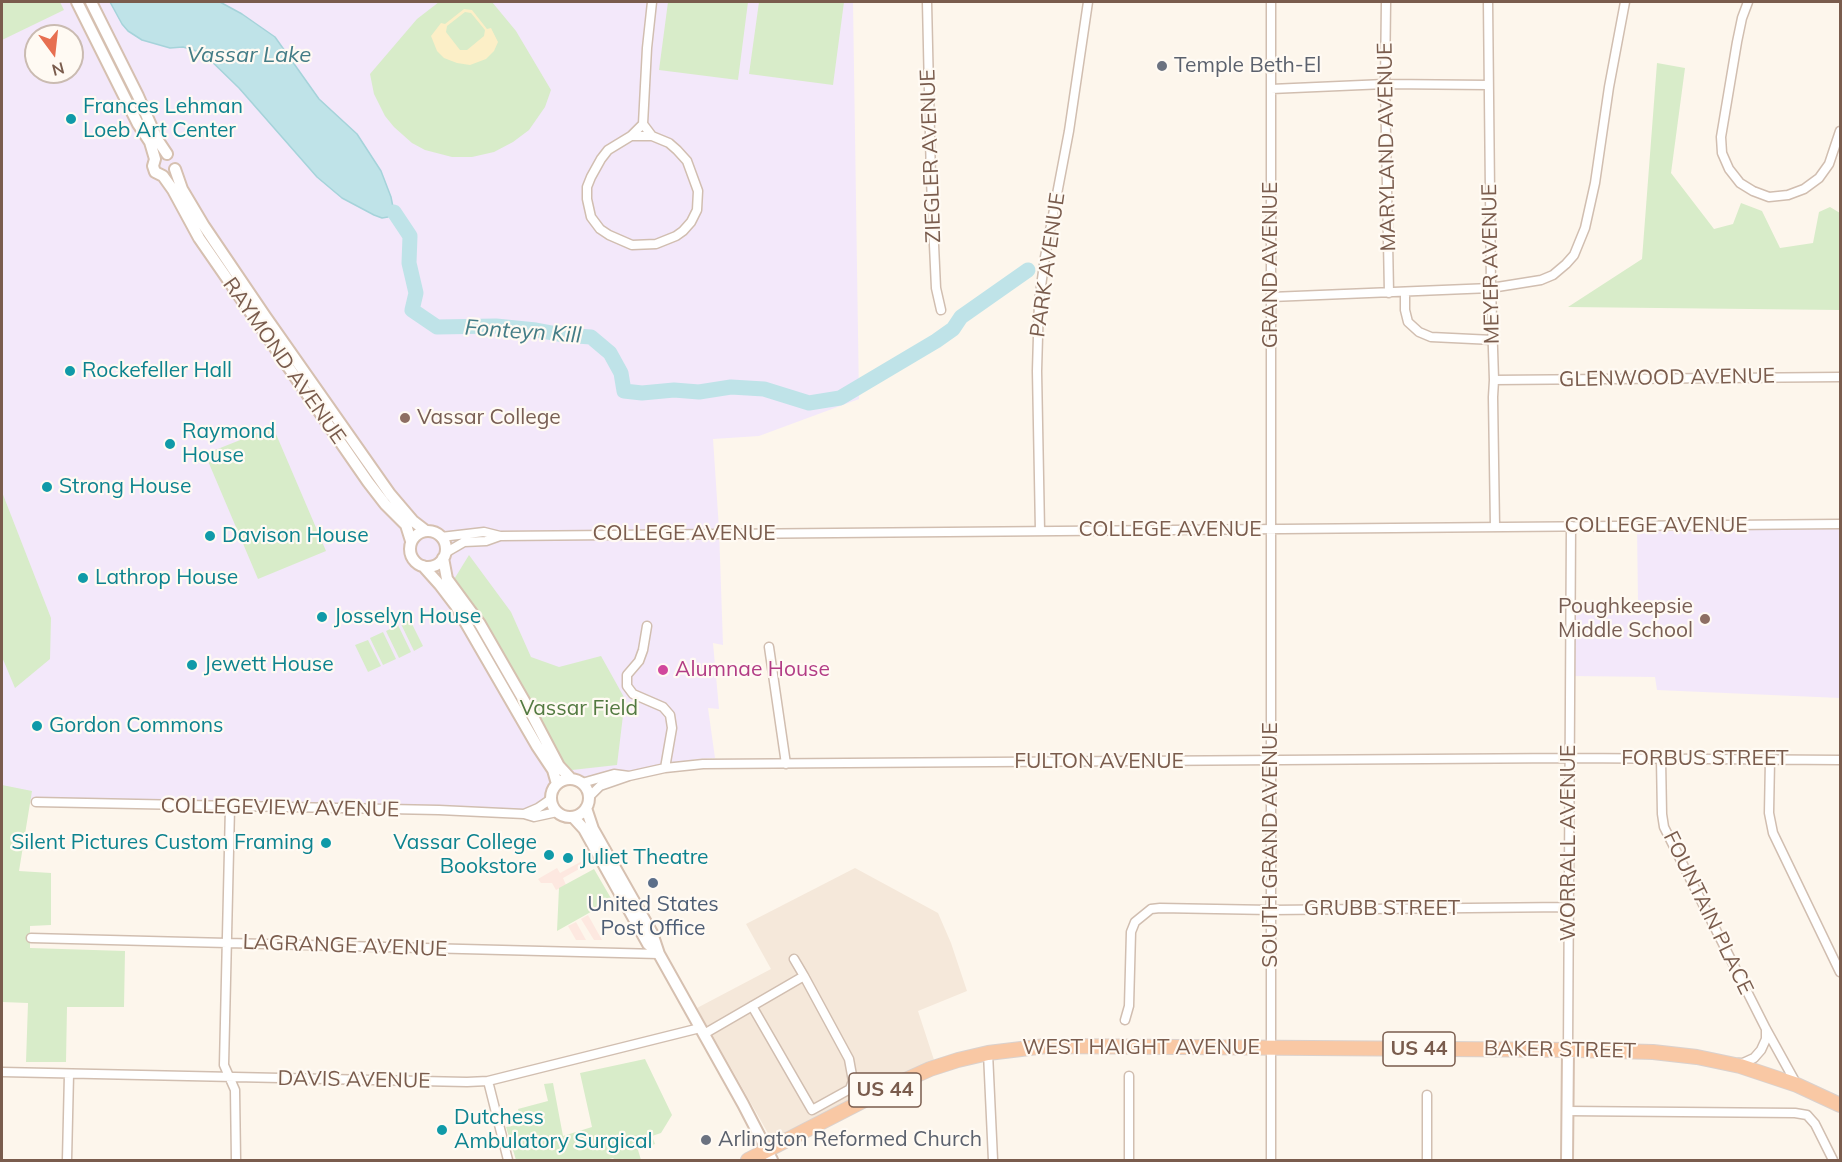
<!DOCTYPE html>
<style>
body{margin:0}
#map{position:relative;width:1842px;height:1162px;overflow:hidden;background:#fdf6ec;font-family:Mulish,sans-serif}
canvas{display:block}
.frame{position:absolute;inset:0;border:3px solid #7a5c4d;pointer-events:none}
.north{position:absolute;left:24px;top:24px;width:60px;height:60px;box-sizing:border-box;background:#fffaf3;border:2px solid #cabbb1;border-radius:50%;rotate:165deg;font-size:16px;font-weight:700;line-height:24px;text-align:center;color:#7a5c4d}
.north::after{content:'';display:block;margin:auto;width:21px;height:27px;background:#e76f51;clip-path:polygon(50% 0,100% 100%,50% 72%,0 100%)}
</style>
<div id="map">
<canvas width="1842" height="1162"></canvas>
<div class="frame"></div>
<div class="north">N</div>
</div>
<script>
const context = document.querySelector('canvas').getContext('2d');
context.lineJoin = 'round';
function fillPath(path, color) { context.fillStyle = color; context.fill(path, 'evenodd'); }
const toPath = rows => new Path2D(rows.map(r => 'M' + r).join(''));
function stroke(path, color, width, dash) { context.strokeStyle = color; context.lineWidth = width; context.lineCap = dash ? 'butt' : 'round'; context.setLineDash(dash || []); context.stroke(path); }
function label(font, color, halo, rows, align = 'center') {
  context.font = font + ' Mulish,sans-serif'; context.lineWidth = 4.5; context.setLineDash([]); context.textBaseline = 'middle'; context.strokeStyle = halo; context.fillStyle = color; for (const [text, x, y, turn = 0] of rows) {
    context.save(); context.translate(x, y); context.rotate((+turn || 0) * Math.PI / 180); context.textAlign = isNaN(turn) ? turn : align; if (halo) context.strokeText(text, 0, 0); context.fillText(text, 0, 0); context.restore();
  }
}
const residential = toPath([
 [855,868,938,913,951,943,967,991,918,1011,934,1060,883,1082,778,1137,773,1137,769,1135,697,1008,771,969,746,924]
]);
const commercial = toPath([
 [586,859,588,864,563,878,566,885,556,890,552,883,541,883,538,879,557,868,560,873],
 [588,915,602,940,594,940,581,919],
 [576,922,586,940,576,940,568,926]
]);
const education = toPath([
 [2,2,853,2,859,399,759,436,713,439,719,529,723,645,713,643,719,709,708,708,715,758,695,759,669,767,589,779,560,780,548,797,525,812,35,802,2,795],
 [36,36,72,36,72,72,36,72],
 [1840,524,1840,698,1657,690,1655,677,1570,676,1570,606,1638,603,1637,526]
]);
const green = toPath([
 [2,2,60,2,64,10,2,40],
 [439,2,492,2,516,31,551,90,545,107,529,130,513,142,494,152,472,157,452,157,425,150,412,143,394,127,385,116,374,94,370,74,417,19],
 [668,2,748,2,738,80,659,70],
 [759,2,844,2,833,85,749,74],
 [1657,63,1685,68,1671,173,1714,229,1733,224,1741,203,1762,211,1780,248,1813,243,1819,212,1830,207,1840,213,1840,310,1568,307,1642,259],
 [273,427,326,551,258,579,205,454],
 [2,492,51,618,50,659,15,688,2,657],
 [469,555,511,612,531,657,559,667,601,656,625,699,617,765,572,770,555,756,453,581],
 [410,620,423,646,414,651,401,624],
 [398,625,411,652,399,658,386,631],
 [383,632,396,659,383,665,370,638],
 [368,640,381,666,368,672,355,645],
 [2,785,32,791,19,871,51,873,51,925,30,926,30,948,125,951,124,1007,67,1007,66,1062,26,1062,28,1003,2,1002],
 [594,869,612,900,557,931,559,888],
 [645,1059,672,1115,661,1133,652,1136,655,1144,638,1150,641,1160,615,1160,613,1158,605,1160,595,1160,594,1159,587,1160,516,1160,506,1127,522,1124,518,1109,548,1101,544,1084,553,1083,563,1136,592,1127,580,1073]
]);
const sand = toPath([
 [464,9,472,10,487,29,491,28,498,42,494,51,486,59,470,65,457,63,444,58,437,51,431,36,441,23,445,24],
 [465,12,471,13,485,30,484,36,467,50,460,50,446,32,447,26]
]);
const water = toPath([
 [110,2,220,2,242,14,275,37,319,99,357,134,381,171,391,197,394,212,388,217,382,218,374,215,342,198,317,177,239,88,203,53,183,47,170,48,142,40,128,31,122,24,110,2]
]);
const river = toPath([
 [394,212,410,236,409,263,416,293,412,310,437,327,496,326,536,330,563,335,591,337,610,353,621,373,624,391,642,393,674,390,699,392,731,387,764,389,809,403,840,398,936,341,953,329,961,317,1028,270]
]);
const minor = toPath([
 [652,2,647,48,643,124,652,136],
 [927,2,931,180,936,288,941,310],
 [1386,2,1385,84,1389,293],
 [1488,2,1491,288,1494,380,1493,397,1495,527],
 [1748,2,1742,18,1737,42,1721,137,1722,153,1729,169,1740,183,1753,191,1769,197,1788,195,1804,189,1819,178,1829,164,1840,131],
 [1271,89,1385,84,1488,85],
 [631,136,652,136,669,143,677,150,687,161,698,191,697,210,691,222,683,231,676,236,656,244,632,245,609,235,600,229,591,217,587,199,587,187,591,177,601,159,608,150,631,136,643,124],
 [1405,292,1405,310,1408,322,1419,332,1431,337,1493,340],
 [1271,297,1491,288,1541,280,1553,275,1566,264,1574,255,1585,228,1595,183,1609,87,1625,2],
 [1494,380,1840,377],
 [1040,531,1037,371,1039,301,1045,257,1069,131,1088,2],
 [500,536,1840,524],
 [441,537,484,532,500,536,486,541,464,542,445,553],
 [647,626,643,650,639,661,627,675,627,686,633,694,663,707,670,715,672,728,665,768],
 [769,647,786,764],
 [1661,759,1662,814,1664,827,1766,1029,1797,1085],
 [1770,760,1769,813,1773,833,1840,972],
 [582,783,614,774,629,776],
 [589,797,600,786,629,776,665,768,703,764,1569,758,1840,760],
 [551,799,538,808,524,814,534,817,557,812],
 [36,802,439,810,524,814],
 [230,807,224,1065,235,1090,236,1160],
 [31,938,659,954],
 [752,1006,812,1110,850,1089,853,1081,849,1059,804,976],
 [1125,1020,1129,1006,1131,932,1135,922,1151,909,1160,908,1271,910,1568,907],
 [704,1034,804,976,794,959],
 [1568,1050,1571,526],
 [988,1053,993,1160],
 [1738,1063,1743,1063,1754,1058,1761,1050,1766,1039,1766,1029],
 [2,1072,467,1082,488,1081,700,1028],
 [488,1081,508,1160],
 [1567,1111,1795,1113,1807,1115,1815,1124,1833,1160],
 [67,1160,69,1074],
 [1129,1160,1129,1076],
 [1271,1160,1271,2],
 [1427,1160,1427,1095]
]);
const secondary = toPath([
 [77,2,138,124,150,142,155,159,153,166,155,172,163,176,173,190,199,238,368,482,385,504,406,525,411,541],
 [91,2,138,96,157,139,167,154],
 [175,169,182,189,204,226,265,316,390,494,413,521,426,531],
 '410 549a18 18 0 1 1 36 0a18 18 0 1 1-36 0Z',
 [443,558,447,579,480,624,530,711,559,766,571,779],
 [423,566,440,585,456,606,537,746,553,770,557,784],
 '551 798a19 19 0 1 1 38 0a19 19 0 1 1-38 0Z',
 [586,808,593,829,652,933,659,954,743,1104,772,1160],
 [573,817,584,829,648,944,658,953],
 [1567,1160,1568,1050]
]);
const trunk = toPath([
 [748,1160,890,1087,930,1069,958,1060,988,1053,1046,1046,1577,1050,1653,1052,1697,1057,1740,1066,1797,1085,1840,1105]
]);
const markers = [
 [1162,66,6,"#6b7280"],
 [71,119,6,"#0f9aa8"],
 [70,371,6,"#0f9aa8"],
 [405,418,6,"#8d6e63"],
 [170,444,6,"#0f9aa8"],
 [47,487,6,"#0f9aa8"],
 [210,536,6,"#0f9aa8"],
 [83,578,6,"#0f9aa8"],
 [322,617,6,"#0f9aa8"],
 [1705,619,6,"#8d6e63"],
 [192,665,6,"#0f9aa8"],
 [663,670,6,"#d1479c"],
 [37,726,6,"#0f9aa8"],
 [326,843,6,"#0f9aa8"],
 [549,855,6,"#0f9aa8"],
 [568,858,6,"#0f9aa8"],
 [653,883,6,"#5c6f8a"],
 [442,1130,6,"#0f9aa8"],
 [706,1140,6,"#6b7280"]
];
const shields = [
 [1419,1049,72],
 [885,1090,72]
];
const shieldNames = [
 ["US 44",1419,1049],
 ["US 44",885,1090]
];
const worshipNames = [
 ["Temple Beth-El",1174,66],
 ["Arlington Reformed Church",718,1140]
];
const cultureNames = [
 ["Frances Lehman",83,107],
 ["Loeb Art Center",83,131],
 ["Rockefeller Hall",82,371],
 ["Raymond",182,432],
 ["House",182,456],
 ["Strong House",59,487],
 ["Davison House",222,536],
 ["Lathrop House",95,578],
 ["Josselyn House",334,617],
 ["Jewett House",204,665],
 ["Gordon Commons",49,726],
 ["Silent Pictures Custom Framing",314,843,"right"],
 ["Vassar College",537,843,"right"],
 ["Bookstore",537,867,"right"],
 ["Juliet Theatre",580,858],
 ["Dutchess",454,1118],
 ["Ambulatory Surgical",454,1142]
];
const streetNames = [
 ["MARYLAND AVENUE",1387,147,-91],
 ["ZIEGLER AVENUE",931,156,-92],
 ["MEYER AVENUE",1491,264,-91],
 ["PARK AVENUE",1048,265,-82],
 ["GRAND AVENUE",1271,265,-90],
 ["RAYMOND AVENUE",284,361,55],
 ["GLENWOOD AVENUE",1667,378,-1],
 ["COLLEGE AVENUE",1656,526],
 ["COLLEGE AVENUE",1170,530],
 ["COLLEGE AVENUE",684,534],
 ["FORBUS STREET",1705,759],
 ["FULTON AVENUE",1099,762],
 ["COLLEGEVIEW AVENUE",280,808,1],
 ["WORRALL AVENUE",1569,843,-90],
 ["SOUTH GRAND AVENUE",1271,845,-90],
 ["GRUBB STREET",1382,909],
 ["FOUNTAIN PLACE",1708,913,64],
 ["LAGRANGE AVENUE",345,946,2],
 ["WEST HAIGHT AVENUE",1141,1048],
 ["BAKER STREET",1560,1050,1],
 ["DAVIS AVENUE",354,1080,1]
];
const educationNames = [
 ["Vassar College",417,418],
 ["Poughkeepsie",1693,607,"right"],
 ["Middle School",1693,631,"right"]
];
const hotelNames = [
 ["Alumnae House",675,670]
];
const parkNames = [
 ["Vassar Field",579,709]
];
const serviceNames = [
 ["United States",653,905],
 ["Post Office",653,929]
];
const waterNames = [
 ["Vassar Lake",249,55],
 ["Fonteyn Kill",523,332,4]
];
fillPath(residential, '#f5e8da');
fillPath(commercial, '#fde8e0');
fillPath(education, '#f3e8fa');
fillPath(green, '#d8ecc9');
fillPath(sand, '#fcefc7');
fillPath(water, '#bfe3e8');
stroke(water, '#a5d3da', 1.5);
stroke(river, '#bfe3e8', 15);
stroke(minor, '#d1beb0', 11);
stroke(secondary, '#d6c0b0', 14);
stroke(trunk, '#dad1cd', 16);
stroke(minor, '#fff', 8);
stroke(secondary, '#fff', 10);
stroke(trunk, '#f9c8a4', 14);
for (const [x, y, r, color] of markers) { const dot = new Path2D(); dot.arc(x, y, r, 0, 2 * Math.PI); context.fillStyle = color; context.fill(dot); stroke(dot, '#fffaf3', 2); }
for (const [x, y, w] of shields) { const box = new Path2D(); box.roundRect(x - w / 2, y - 17, w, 34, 4.5); context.fillStyle = '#fffaf3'; context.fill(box); stroke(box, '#7a5c4d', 1.5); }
label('bold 20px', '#7a5c4d', null, shieldNames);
label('21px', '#5b616d', '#fffaf3', worshipNames, 'left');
label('21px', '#0d838f', '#fffaf3', cultureNames, 'left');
label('21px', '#7a5c4d', '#fffaf3', streetNames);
label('21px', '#785e54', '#fffaf3', educationNames, 'left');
label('21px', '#b23c85', '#fffaf3', hotelNames, 'left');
label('21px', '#537a41', '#fffaf3', parkNames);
label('21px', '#4e5e75', '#fffaf3', serviceNames);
label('italic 22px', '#437c86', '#fffaf3', waterNames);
</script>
